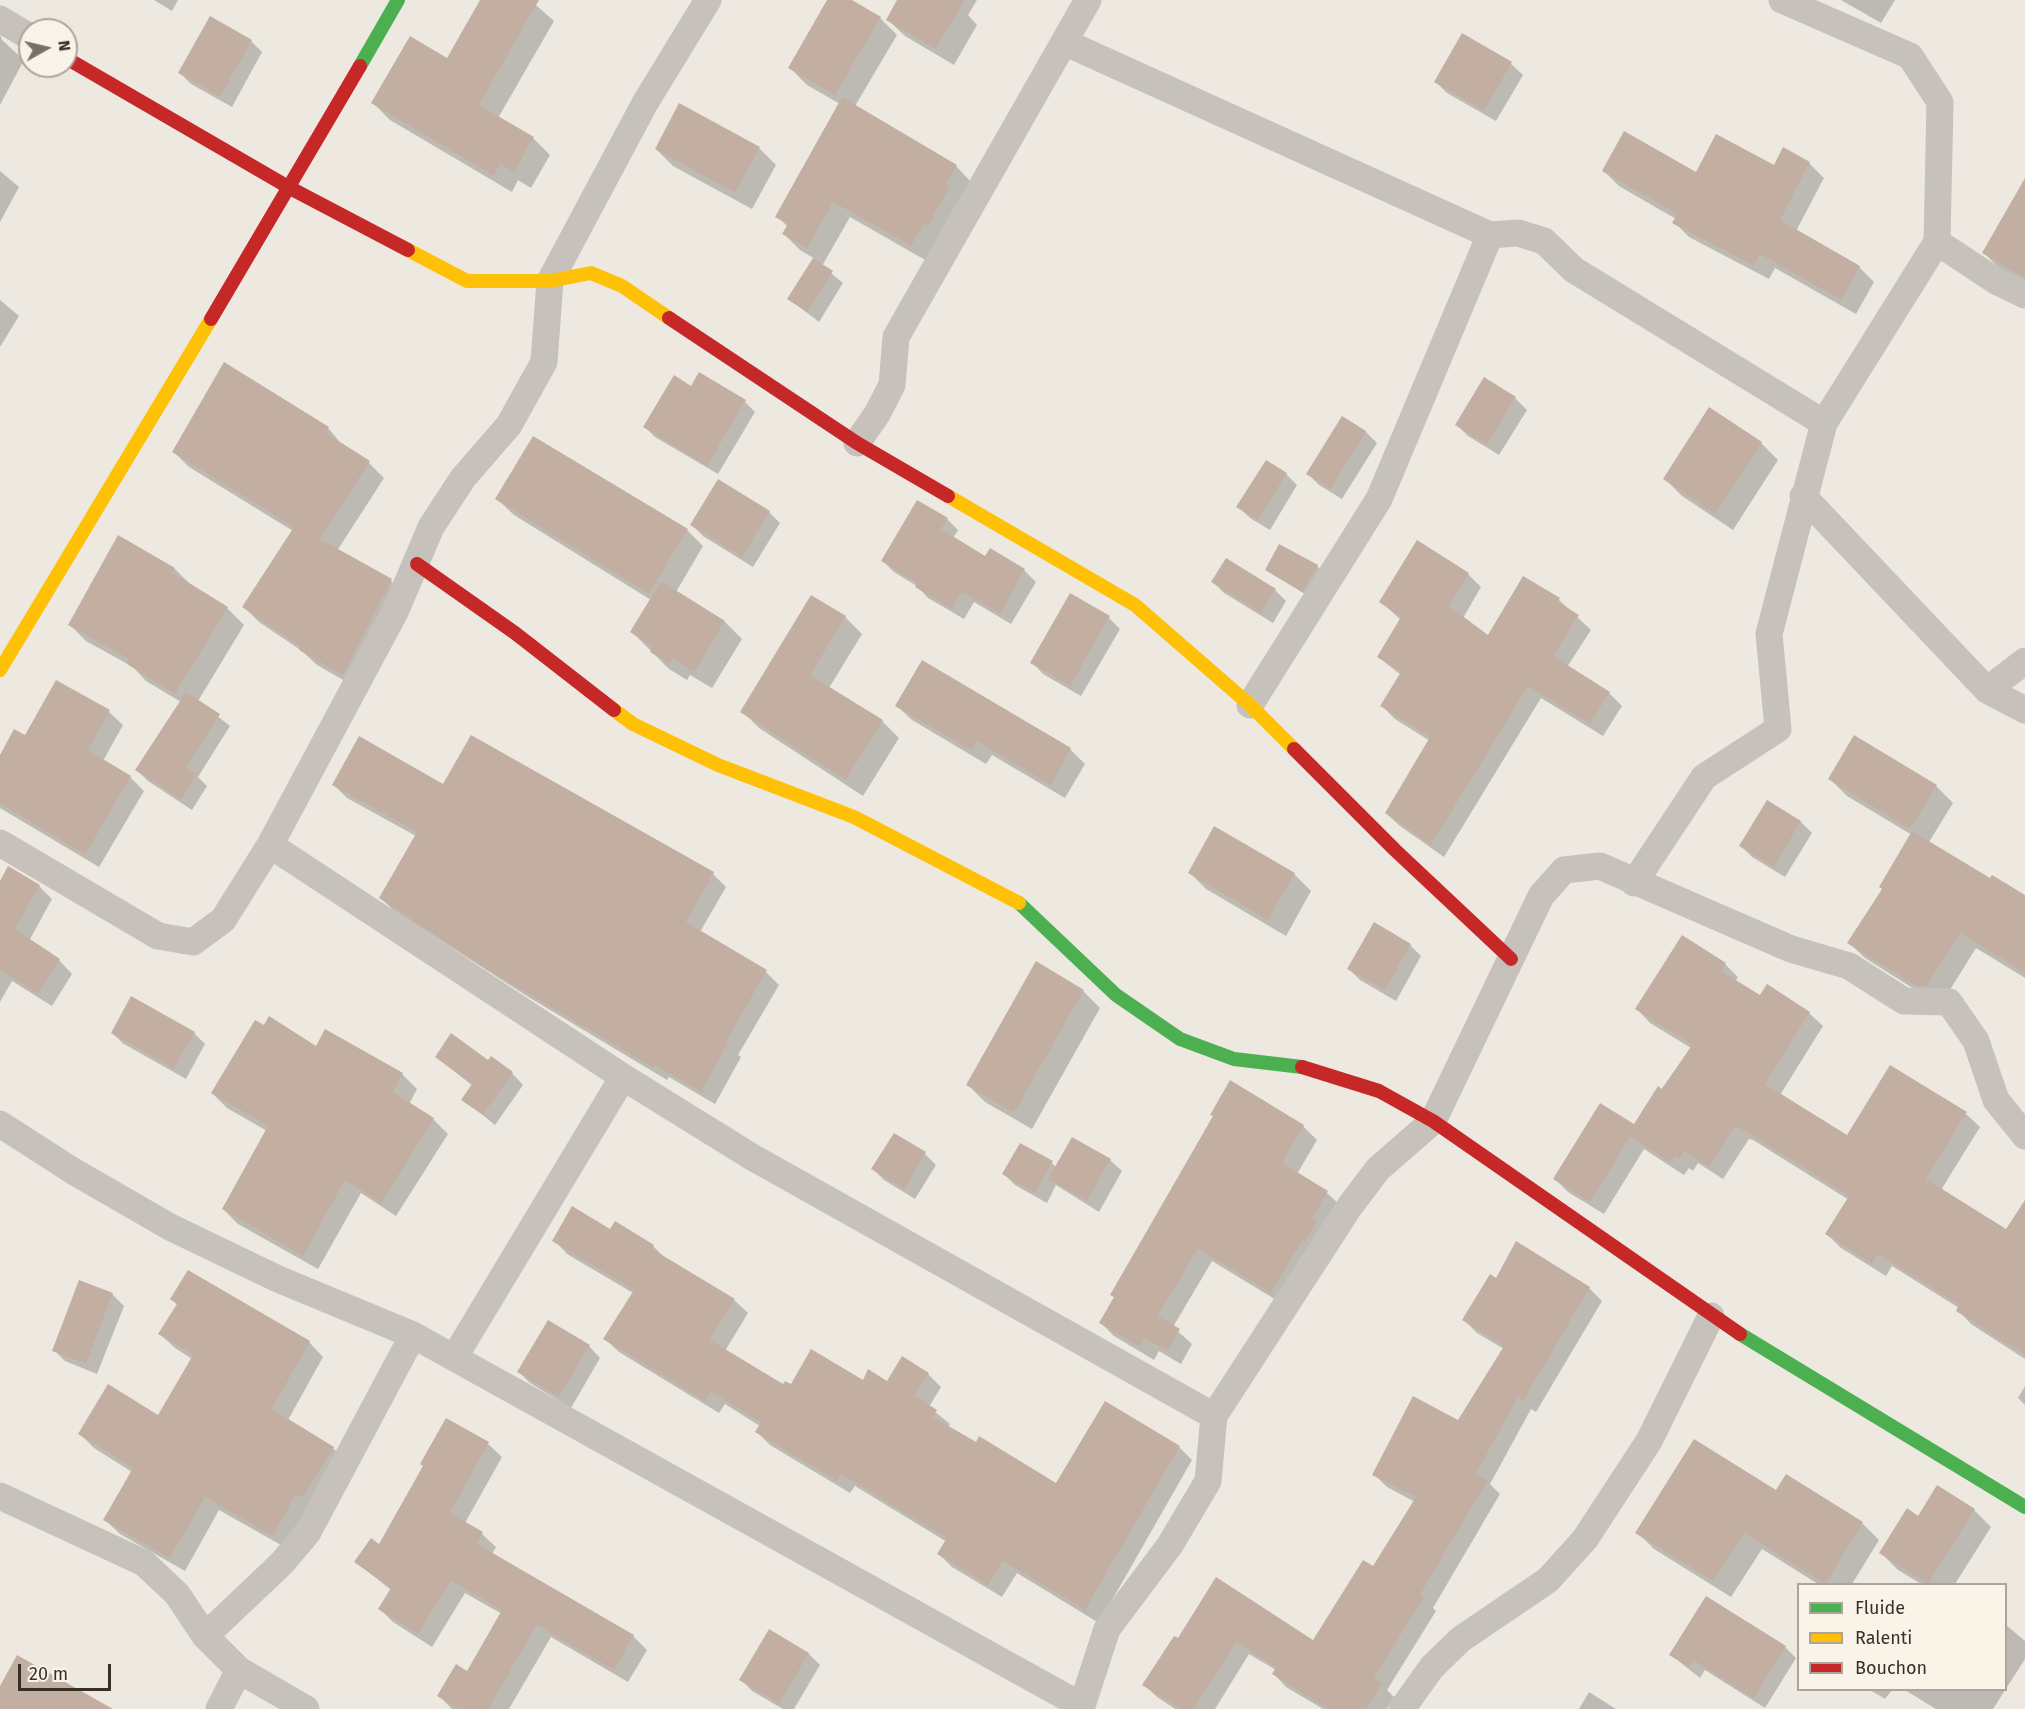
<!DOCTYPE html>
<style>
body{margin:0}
#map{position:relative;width:2025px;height:1709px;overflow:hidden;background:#ede9e1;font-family:"Fira Sans",sans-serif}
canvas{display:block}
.legend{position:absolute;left:1797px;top:1583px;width:210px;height:108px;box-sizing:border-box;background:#faf4e8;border:2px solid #aca59b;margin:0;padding:8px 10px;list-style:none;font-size:18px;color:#372f28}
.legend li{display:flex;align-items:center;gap:12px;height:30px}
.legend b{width:30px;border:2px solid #aca59b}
.north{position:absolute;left:18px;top:18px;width:60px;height:60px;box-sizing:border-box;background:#faf4e8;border:2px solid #aca59b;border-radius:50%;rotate:82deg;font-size:16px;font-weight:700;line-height:24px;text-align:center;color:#372f28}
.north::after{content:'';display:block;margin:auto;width:21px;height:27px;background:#777069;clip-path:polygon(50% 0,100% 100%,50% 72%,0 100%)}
.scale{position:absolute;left:18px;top:1664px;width:93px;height:27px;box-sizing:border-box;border:3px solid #372f28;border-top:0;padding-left:8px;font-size:18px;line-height:21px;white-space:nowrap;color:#372f28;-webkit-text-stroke:4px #faf4e8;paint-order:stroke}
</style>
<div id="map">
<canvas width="2025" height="1709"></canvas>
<ul class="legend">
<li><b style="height:8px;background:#4caf50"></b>Fluide</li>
<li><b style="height:8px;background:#ffc107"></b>Ralenti</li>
<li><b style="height:8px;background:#c62828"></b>Bouchon</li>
</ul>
<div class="north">N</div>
<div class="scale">20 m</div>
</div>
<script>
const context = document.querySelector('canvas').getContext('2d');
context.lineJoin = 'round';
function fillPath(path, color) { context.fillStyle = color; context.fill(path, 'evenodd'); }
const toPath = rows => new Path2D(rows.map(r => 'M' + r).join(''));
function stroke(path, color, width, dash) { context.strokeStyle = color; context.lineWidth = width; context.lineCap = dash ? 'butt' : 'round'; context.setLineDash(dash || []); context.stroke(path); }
const shadow = toPath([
 [154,0,178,0,172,11],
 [482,0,530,0,554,21,498,118,533,138,550,155,531,188,518,180,512,192,390,120,373,103,448,60],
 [829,0,849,0,880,18,897,35,855,106,956,166,972,183,927,261,850,217,822,266,843,283,819,322,789,299,815,259,800,250,784,234,788,227,777,216,840,104,807,85,790,68],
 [899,0,977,0,968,15,977,25,954,65,905,36,887,19],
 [1841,0,1895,0,1881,23],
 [0,34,2,40,24,60,0,105],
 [1462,35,1511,64,1523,75,1496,121,1447,93,1436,82],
 [251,41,262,52,232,107,191,84,180,73],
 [759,148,776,165,752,209,673,166,656,149],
 [1809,163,1824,178,1796,231,1859,267,1874,282,1856,314,1775,268,1769,279,1689,237,1674,222,1676,219,1619,186,1604,171,1696,174],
 [0,171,19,187,0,222],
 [2025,181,2025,282,1998,267,1983,252],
 [0,300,19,316,0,347],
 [225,364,329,429,343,446,369,463,384,478,337,551,391,581,406,596,359,689,317,665,302,651,259,622,244,607,293,531,189,467,174,452],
 [1484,379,1515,398,1527,410,1499,455,1468,436,1457,425],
 [691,388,745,402,755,412,718,474,655,437,645,427],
 [1342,418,1366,432,1377,443,1342,499,1319,485,1308,474],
 [1761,443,1778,460,1733,530,1682,496,1665,479],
 [1286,474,1297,485,1270,530,1250,518,1238,507],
 [497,499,687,530,703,546,676,592,725,622,742,639,712,688,690,675,687,680,669,669,632,632,651,600,514,515],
 [769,512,780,523,753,567,703,536,692,525],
 [947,519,958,530,953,538,986,558,990,550,1025,571,1036,582,1011,624,974,602,964,619,928,598,917,586,894,572,883,561],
 [1317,566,1322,571,1308,596,1267,570],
 [175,569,192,586,227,608,244,625,198,701,230,726,198,777,207,786,192,810,148,781,137,770,181,702,146,681,133,667,86,641,69,624],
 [1468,574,1481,587,1463,618,1488,637,1524,578,1559,600,1591,630,1567,667,1609,693,1622,706,1603,736,1541,698,1444,857,1400,826,1386,813,1430,741,1395,719,1382,706,1401,675,1378,657,1401,620,1381,602],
 [1213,582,1275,590,1286,601,1273,623,1224,593],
 [1071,595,1109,618,1120,629,1081,696,1043,674,1032,662],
 [845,617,862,634,829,688,882,721,899,738,863,796,759,728,742,711],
 [922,662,1070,749,1085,764,1065,798,992,755,986,764,912,720,897,706],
 [57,682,109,712,123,725,103,761,130,777,144,791,99,867,0,808,0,758,26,737],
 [1830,779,1936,786,1953,803,1929,842,1991,880,2025,897,2025,978,1976,948,1943,1001,1933,1001,1865,958,1849,943,1883,889,1912,835,1847,796],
 [553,782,713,874,726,887,700,932,766,972,779,985,738,1055,741,1057,715,1104,669,1077,667,1080,530,998,394,911,381,898,416,836,347,798,334,785,444,786],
 [1767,802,1801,822,1812,833,1785,877,1752,857,1741,846],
 [1189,872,1294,874,1311,891,1286,936,1206,889],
 [0,884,39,886,52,899,29,941,59,960,72,974,52,1006,12,981,0,1002],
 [1410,945,1421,956,1396,1001,1360,980,1349,969],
 [1725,964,1738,977,1735,982,1760,997,1809,1013,1823,1026,1780,1095,1847,1137,1891,1067,1966,1114,1980,1127,1941,1190,2006,1231,2025,1229,2025,1359,1971,1324,1958,1310,1959,1308,1892,1266,1886,1276,1841,1248,1827,1234,1849,1200,1753,1140,1749,1139,1723,1179,1698,1163,1693,1171,1689,1168,1684,1175,1644,1149,1604,1214,1568,1192,1555,1179,1635,1126,1691,1048,1650,1023,1637,1009],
 [1083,991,1100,1008,1032,1129,985,1102,968,1085],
 [326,1031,402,1074,417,1089,409,1104,433,1119,448,1134,396,1216,361,1193,318,1269,238,1224,223,1209,267,1131,227,1108,212,1093,316,1048],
 [112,1033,194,1033,205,1044,186,1079,124,1044],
 [436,1057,489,1062,512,1073,523,1085,495,1125,463,1099,473,1086],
 [1231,1082,1303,1126,1317,1140,1297,1174,1327,1193,1341,1206,1286,1306,1212,1261,1173,1327,1192,1344,1181,1364,1159,1351,1154,1360,1114,1336,1101,1323,1215,1117],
 [1073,1139,1110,1160,1122,1171,1099,1212,1056,1185,1047,1203,1015,1185,1004,1174,1052,1163,1056,1167],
 [925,1154,936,1165,915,1199,884,1180,873,1169],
 [610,1231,653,1246,666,1259,734,1300,748,1313,725,1351,784,1386,887,1383,928,1374,941,1387,929,1407,950,1424,948,1427,1056,1485,1179,1447,1192,1460,1099,1623,1017,1573,1002,1597,952,1567,939,1554,947,1542,855,1486,850,1493,770,1445,757,1432,760,1426,725,1404,719,1413,619,1352,605,1339,633,1293,567,1254,554,1240],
 [1497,1280,1589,1288,1602,1301,1536,1412,1531,1409,1490,1484,1500,1494,1433,1608,1436,1611,1387,1690,1394,1697,1387,1709,1323,1709,1286,1687,1274,1674,1276,1670,1249,1654,1215,1709,1175,1709,1157,1697,1144,1685,1175,1638,1314,1642,1373,1568,1415,1502,1387,1487,1374,1474,1459,1422,1504,1349,1477,1333,1464,1320],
 [80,1282,113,1295,124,1306,97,1374,65,1361,54,1350],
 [172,1299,309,1342,323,1357,288,1420,333,1448,347,1462,288,1549,219,1510,185,1571,120,1534,105,1520,132,1472,94,1448,80,1434,158,1417,192,1359,175,1348,160,1334,178,1306],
 [589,1346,600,1358,571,1408,530,1383,519,1372],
 [2025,1386,2025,1405,2018,1398],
 [447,1420,488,1444,502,1457,465,1523,482,1534,496,1547,492,1554,633,1636,647,1650,628,1682,551,1637,509,1709,452,1709,439,1696,468,1673,502,1614,465,1593,432,1647,393,1622,380,1609,391,1590,356,1562,380,1546,425,1467],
 [1787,1476,1862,1523,1879,1540,1852,1584,1818,1584,1762,1549,1731,1597,1654,1549,1637,1532,1776,1492],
 [1974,1510,1991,1527,1955,1584,1921,1584,1898,1570,1881,1553,1918,1518],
 [2006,1625,2025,1641,2025,1659,1993,1709,1936,1709,1905,1690,2006,1690],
 [769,1631,809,1654,820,1665,794,1709,783,1709,752,1691,741,1679],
 [1785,1647,1796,1658,1765,1708,1705,1670,1700,1678,1671,1655],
 [1870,1690,1892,1690,1885,1699],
 [1589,1692,1616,1709,1579,1709]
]);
const building = toPath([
 [480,0,539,0,479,105,534,137,514,172,500,164,494,176,371,103,410,36,447,58],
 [827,0,852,0,881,17,835,95,788,68],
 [897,0,965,0,936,49,886,20],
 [210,16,252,40,220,97,178,73],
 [1462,33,1512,62,1484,111,1434,82],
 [842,97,957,165,946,184,950,186,928,226,924,224,911,246,833,202,807,248,782,234,788,224,775,217],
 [679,103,760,147,735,193,655,149],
 [1624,131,1696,172,1716,134,1774,165,1783,147,1810,162,1780,220,1860,266,1841,300,1760,254,1754,266,1672,223,1677,214,1602,171],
 [2025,178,2025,278,1982,253],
 [813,258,833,271,807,312,787,299],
 [224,362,329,427,326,433,370,461,320,539,392,579,343,675,299,650,301,647,242,607,294,527,172,452],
 [699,372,746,400,707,466,643,427,674,375,691,386],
 [1484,377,1516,397,1487,445,1455,425],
 [1709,407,1762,442,1715,514,1663,479],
 [1342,416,1366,431,1331,489,1306,474],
 [533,436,688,529,649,594,495,499],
 [1266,460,1287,473,1258,520,1236,507],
 [718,479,770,511,742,557,690,525],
 [917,500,948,518,941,529,985,556,990,548,1025,569,1000,614,962,592,952,609,915,587,917,583,881,561],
 [118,535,175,568,173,573,228,607,175,694,127,664,129,659,68,625],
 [1417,540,1469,573,1449,606,1488,635,1523,576,1560,598,1558,602,1579,615,1553,656,1610,692,1590,724,1528,686,1431,845,1385,813,1430,737,1380,706,1401,672,1377,657,1401,617,1379,602],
 [1279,544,1318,565,1302,592,1265,570],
 [1226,558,1276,589,1261,613,1211,582],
 [661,581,725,621,694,672,673,659,670,664,650,652,653,647,630,632],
 [1070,593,1110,616,1070,686,1030,663],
 [811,595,846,616,810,675,883,720,846,780,740,712],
 [922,660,1071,748,1051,785,977,741,971,750,895,706],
 [56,680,110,710,88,750,131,776,85,855,0,803,0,755,14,729,25,735],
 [186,692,220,714,186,767,197,774,181,800,135,770],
 [471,735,714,872,686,922,767,970,726,1042,728,1043,701,1092,655,1065,654,1068,488,970,379,898,417,832,332,785,359,736,443,784],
 [1854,735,1937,785,1910,829,1828,779],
 [1767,800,1801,821,1774,867,1739,846],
 [1214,826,1295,873,1268,920,1188,873],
 [1912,831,1990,878,1992,875,2025,895,2025,973,1960,933,1927,986,1916,986,1847,943,1882,889,1879,887],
 [8,866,40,885,15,929,60,959,38,994,0,970,0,881],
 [1374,922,1411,944,1385,990,1347,969],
 [1682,935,1726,963,1721,971,1760,995,1767,984,1810,1012,1765,1084,1847,1135,1890,1065,1967,1112,1926,1179,2006,1229,2025,1200,2025,1355,1956,1311,1959,1305,1878,1254,1872,1264,1825,1234,1849,1196,1738,1127,1735,1126,1709,1167,1684,1151,1679,1159,1675,1156,1670,1162,1630,1137,1590,1202,1553,1179,1600,1103,1634,1124,1658,1086,1662,1089,1692,1045,1635,1009],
 [1036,961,1084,990,1014,1113,966,1085],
 [131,996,195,1032,174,1069,111,1033],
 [269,1016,316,1046,325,1029,403,1073,393,1092,434,1118,381,1203,345,1180,303,1256,222,1209,268,1126,211,1093,255,1020,264,1025],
 [451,1033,488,1060,491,1056,513,1072,483,1115,461,1100,472,1084,435,1057],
 [1230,1080,1304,1125,1282,1163,1328,1191,1312,1218,1317,1222,1305,1242,1303,1240,1271,1293,1198,1249,1158,1316,1180,1329,1167,1351,1145,1338,1140,1347,1099,1323,1114,1297,1110,1295,1213,1116,1210,1115],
 [894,1133,926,1152,904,1189,871,1169],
 [1072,1137,1111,1159,1087,1201,1048,1179],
 [1020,1143,1053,1161,1035,1193,1002,1174],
 [572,1206,610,1229,615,1221,654,1245,652,1249,735,1299,710,1340,783,1384,785,1381,791,1384,811,1349,863,1380,868,1369,887,1381,902,1356,929,1373,915,1396,937,1410,933,1417,976,1442,979,1436,1056,1483,1105,1401,1180,1446,1085,1610,1003,1561,988,1585,937,1554,947,1538,841,1474,837,1481,755,1432,761,1422,711,1392,705,1401,603,1339,634,1290,552,1241],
 [1516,1241,1590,1287,1523,1401,1518,1397,1476,1474,1488,1480,1420,1595,1424,1597,1374,1678,1382,1683,1366,1709,1328,1709,1272,1674,1276,1667,1236,1642,1194,1709,1181,1709,1142,1685,1174,1636,1178,1638,1216,1577,1313,1640,1363,1560,1373,1566,1416,1497,1372,1475,1413,1396,1458,1420,1504,1346,1462,1320,1490,1274,1496,1278],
 [188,1270,310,1341,272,1409,334,1447,303,1498,296,1494,273,1536,205,1497,170,1558,103,1520,133,1468,78,1434,108,1384,158,1415,193,1355,158,1334,177,1304,170,1299],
 [79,1280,113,1293,86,1364,52,1351],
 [548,1320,590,1345,559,1397,517,1372],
 [446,1418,489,1442,450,1513,483,1532,477,1544,634,1635,614,1670,537,1625,488,1709,459,1709,437,1696,456,1664,467,1671,502,1610,451,1581,418,1634,378,1609,391,1588,354,1562,371,1538,379,1544,423,1466,420,1464],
 [1694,1439,1776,1490,1786,1474,1863,1522,1825,1584,1744,1533,1713,1581,1635,1533],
 [1937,1485,1975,1509,1928,1584,1879,1553,1907,1508,1918,1516],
 [1706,1596,1786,1646,1754,1698,1693,1660,1689,1667,1669,1655],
 [769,1629,809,1653,779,1704,739,1680],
 [17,1655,113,1709,0,1709,0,1686]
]);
const street = toPath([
 [1782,0,1910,56,1940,102,1937,242,1996,281,2025,295],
 [0,19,30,37],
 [1064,42,1490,235,1518,233,1544,241,1574,270,1824,423],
 [857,443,877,414,892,385,896,337,1088,0],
 [1803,496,1987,690,2025,710],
 [1987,690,2025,661],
 [1250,705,1379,499,1490,235],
 [0,843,158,936,193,942,223,920,270,845,396,610,431,527,463,478,509,425,544,362,550,281,645,103,708,0],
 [270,845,623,1077,752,1157,1214,1416],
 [1634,883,1704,777,1778,729,1769,634,1824,423,1937,242],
 [0,1124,73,1171,170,1227,278,1279,413,1335,1082,1706],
 [454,1358,623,1077],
 [0,1496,144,1563,177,1594,205,1636,239,1670,306,1709],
 [205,1636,282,1563,308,1532,413,1335],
 [219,1709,239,1670],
 [1081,1709,1107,1629,1170,1545,1208,1481,1214,1416,1350,1206,1378,1169,1433,1121,1541,896,1564,870,1600,866,1791,949,1849,966,1904,1001,1949,1002,1976,1041,1996,1100,2025,1136],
 [1402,1709,1432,1667,1461,1639,1548,1580,1585,1539,1649,1441,1711,1316]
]);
const fast = toPath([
 [360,66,398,0],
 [1019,903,1116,995,1180,1039,1234,1059,1302,1067],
 [1740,1334,2025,1507]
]);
const slow = toPath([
 [408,250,467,281,550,281,591,273,622,286,669,318],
 [948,496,1135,605,1250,705,1294,749],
 [0,670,211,319],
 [614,710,633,724,718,765,854,817,1019,903]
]);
const jam = toPath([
 [66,58,290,188,408,250],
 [669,318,857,443,948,496],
 [211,319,360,66],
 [417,564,515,633,614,710],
 [1294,749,1395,850,1511,959],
 [1302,1067,1379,1091,1433,1121,1740,1334]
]);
fillPath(shadow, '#0003');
fillPath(building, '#c2afa2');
stroke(street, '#c6c1ba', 27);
stroke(fast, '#4caf50', 14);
stroke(slow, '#ffc107', 14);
stroke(jam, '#c62828', 14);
</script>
